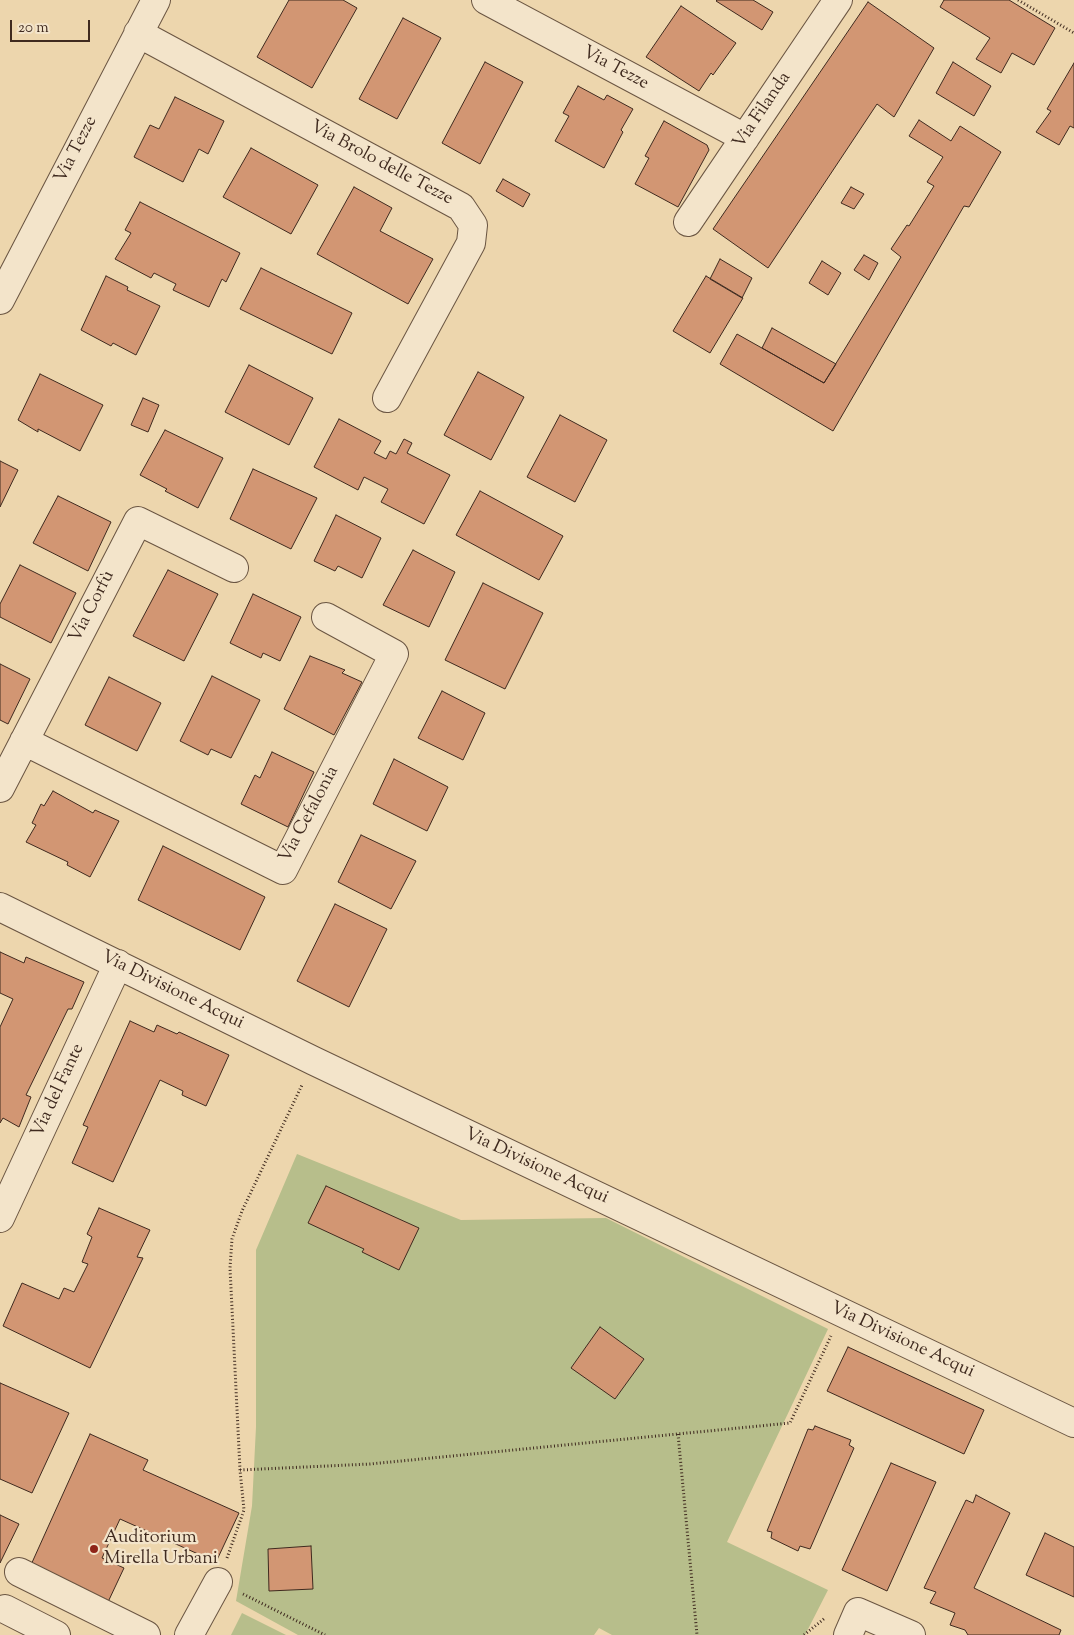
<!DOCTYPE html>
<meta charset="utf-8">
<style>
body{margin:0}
#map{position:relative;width:1074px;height:1635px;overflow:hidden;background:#edd6ad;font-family:"Sorts Mill Goudy",serif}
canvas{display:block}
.scale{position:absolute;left:10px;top:20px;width:80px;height:22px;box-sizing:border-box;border:2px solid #3f2a1f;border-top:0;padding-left:6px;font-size:15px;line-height:18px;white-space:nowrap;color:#3f2a1f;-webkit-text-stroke:4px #f3e4ca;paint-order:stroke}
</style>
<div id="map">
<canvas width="1074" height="1635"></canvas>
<div class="scale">20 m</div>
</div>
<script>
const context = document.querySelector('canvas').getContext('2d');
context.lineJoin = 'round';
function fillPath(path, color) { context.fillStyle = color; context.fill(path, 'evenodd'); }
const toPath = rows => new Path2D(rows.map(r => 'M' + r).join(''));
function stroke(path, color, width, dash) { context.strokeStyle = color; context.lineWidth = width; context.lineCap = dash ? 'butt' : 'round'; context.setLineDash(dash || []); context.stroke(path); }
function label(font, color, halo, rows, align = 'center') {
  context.font = font + ' "Sorts Mill Goudy",serif'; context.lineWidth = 4.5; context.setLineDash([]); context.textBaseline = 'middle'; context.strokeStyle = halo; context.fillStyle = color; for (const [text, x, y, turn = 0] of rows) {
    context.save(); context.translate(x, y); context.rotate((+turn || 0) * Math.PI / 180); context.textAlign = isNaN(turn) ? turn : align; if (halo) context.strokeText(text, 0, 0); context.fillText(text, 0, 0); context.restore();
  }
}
const green = toPath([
 [297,1154,461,1220,606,1218,828,1329,727,1542,828,1590,805,1635,612,1635,599,1628,594,1635,298,1635,236,1601,252,1506,256,1427,256,1250],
 [242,1613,286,1635,231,1635]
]);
const building = toPath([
 [289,0,343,0,357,8,312,88,257,57,289,0],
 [717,0,753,0,773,12,762,30,716,1,717,0],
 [944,0,1009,0,1055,28,1034,65,1012,53,1001,73,976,59,990,38,940,7,944,0],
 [868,2,934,48,894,117,877,104,768,268,713,229,868,2],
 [681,6,736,43,713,75,711,73,699,91,646,57,681,6],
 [403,18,441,38,397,119,359,99,403,18],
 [485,62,523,82,480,164,442,143,485,62],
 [953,62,991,86,974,116,936,93,953,62],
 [1074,63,1074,128,1070,126,1059,145,1036,132,1051,111,1047,109,1074,63],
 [578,86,604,100,607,95,633,109,621,130,623,132,604,168,555,141,569,116,563,113,578,86],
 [175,97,224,121,208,154,199,149,183,182,134,157,150,125,159,129,175,97],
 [919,120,951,141,960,126,1001,152,969,207,964,206,833,431,720,364,737,334,824,383,901,257,891,249,907,225,909,226,934,186,927,182,943,157,909,136,919,120],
 [664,121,707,145,709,150,678,207,635,184,649,158,645,156,664,121],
 [251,148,318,185,291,234,223,197,251,148],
 [503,179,530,194,523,207,496,191,503,179],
 [354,187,392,208,380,231,433,259,408,304,317,254,354,187],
 [851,187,864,194,854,209,841,203,851,187],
 [140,202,240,253,226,282,222,279,209,307,173,290,176,284,154,273,151,278,115,259,131,233,125,230,140,202],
 [864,255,878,263,869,280,854,270,864,255],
 [720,259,752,278,742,298,710,279,720,259],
 [822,261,841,273,828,295,809,283,822,261],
 [261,268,352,313,332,354,240,309,261,268],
 [106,276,128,287,127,290,160,306,136,355,113,343,111,346,81,330,106,276],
 [706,276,743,298,710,353,673,331,706,276],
 [772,328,836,364,824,383,762,348,772,328],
 [249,365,313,398,289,445,225,412,249,365],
 [478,372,524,397,491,460,444,435,478,372],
 [40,374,103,405,80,451,38,429,38,432,18,420,40,374],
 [143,398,159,405,148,432,131,425,143,398],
 [560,415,607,440,575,502,527,477,560,415],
 [339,419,381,441,374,453,386,459,390,451,396,454,404,439,412,443,407,453,450,475,424,524,381,502,388,489,364,477,358,490,314,467,339,419],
 [165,430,223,458,198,508,165,491,167,489,140,475,165,430],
 [0,461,18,470,0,507,0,461],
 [253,469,317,498,291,549,230,519,253,469],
 [480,491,563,536,539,580,456,535,480,491],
 [58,496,111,522,88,571,33,543,58,496],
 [336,515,381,538,362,578,338,566,335,571,314,561,336,515],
 [413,550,455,572,429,627,383,605,413,550],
 [20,565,76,593,51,643,0,617,0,604,20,565],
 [168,570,218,594,184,661,133,636,168,570],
 [483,583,543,613,505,689,445,660,483,583],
 [253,594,301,617,280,661,263,653,261,658,230,643,253,594],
 [310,656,345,670,342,673,362,682,334,735,284,709,310,656],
 [0,664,30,679,8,724,0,720,0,664],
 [212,676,260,700,231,758,211,749,208,755,180,741,212,676],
 [109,677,161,703,137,751,85,725,109,677],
 [442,691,485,713,463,760,418,738,442,691],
 [272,752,314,772,288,827,241,804,255,775,260,778,272,752],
 [394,759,448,787,427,831,373,804,394,759],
 [53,791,93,813,95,810,119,821,90,877,67,865,68,862,26,842,36,825,32,823,41,804,44,806,53,791],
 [361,835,416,861,391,909,338,882,361,835],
 [163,846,265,897,240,950,138,900,163,846],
 [335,904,387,929,349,1007,297,981,335,904],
 [0,952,24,963,26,957,84,982,72,1009,68,1009,26,1095,31,1097,19,1127,3,1118,0,1123,0,1027,13,999,0,993,0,952],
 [130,1021,154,1032,157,1025,177,1034,179,1032,229,1055,206,1106,182,1095,183,1091,160,1080,113,1182,72,1163,88,1127,83,1125,130,1021],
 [326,1186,419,1228,399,1270,362,1252,364,1249,308,1223,326,1186],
 [99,1208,150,1230,137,1257,143,1258,90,1368,3,1326,22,1283,59,1299,64,1288,74,1292,88,1264,82,1262,92,1237,87,1234,99,1208],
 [600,1327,644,1359,615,1399,571,1368,600,1327],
 [848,1347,984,1410,964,1454,827,1391,848,1347],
 [0,1383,69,1413,32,1493,0,1479,0,1383],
 [815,1426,851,1440,849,1445,854,1448,810,1549,800,1546,798,1551,771,1538,772,1532,767,1531,808,1429,813,1430,815,1426],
 [90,1434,148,1460,143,1470,239,1513,216,1562,120,1519,102,1558,124,1568,108,1602,30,1567,90,1434],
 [891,1463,936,1482,887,1591,842,1570,891,1463],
 [976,1495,1010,1513,974,1588,1061,1630,1059,1635,968,1635,965,1630,950,1625,955,1613,930,1603,936,1592,924,1588,966,1500,973,1503,976,1495],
 [0,1515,19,1524,0,1563,0,1515],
 [1045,1533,1074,1547,1074,1597,1026,1575,1045,1533],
 [311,1546,313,1589,269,1591,268,1549,311,1546]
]);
const path = toPath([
 [1018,0,1074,33],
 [678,1434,697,1635],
 [240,1470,370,1464,790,1423,831,1336],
 [227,1558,244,1510,240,1470,230,1268,232,1239,242,1211,302,1085],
 [243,1594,325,1635],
 [804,1635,825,1618]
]);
const minor = toPath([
 [486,0,745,138],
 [138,33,461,207,473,225,471,243,387,398],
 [688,222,838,0],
 [0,300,156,0],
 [24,741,283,870,394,654,326,617],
 [0,788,138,521,234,568],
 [0,907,314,1061,1074,1423],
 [0,1218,118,964],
 [19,1572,146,1635],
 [5,1609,56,1635],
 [189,1635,218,1582],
 [848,1635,858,1612,911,1635]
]);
const markers = [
 [94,1549,5,"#8f2418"]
];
const streetNames = [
 ["Via Tezze",615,69,28],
 ["Via Filanda",763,111,-56],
 ["Via Tezze",77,150,-63],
 ["Via Brolo delle Tezze",381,164,28],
 ["Via Corfù",93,607,-63],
 ["Via Cefalonia",310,815,-62],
 ["Via Divisione Acqui",172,991,26],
 ["Via del Fante",59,1091,-65],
 ["Via Divisione Acqui",536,1167,25],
 ["Via Divisione Acqui",902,1341,25]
];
const poiNames = [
 ["Auditorium",104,1539],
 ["Mirella Urbani",104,1560]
];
fillPath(green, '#b7be8b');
fillPath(building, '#d29673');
stroke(building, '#3f2a1f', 1);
stroke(minor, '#6a5542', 30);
stroke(path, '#3f2a1f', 3, [1, 2.5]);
stroke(minor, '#f3e4ca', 28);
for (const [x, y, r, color] of markers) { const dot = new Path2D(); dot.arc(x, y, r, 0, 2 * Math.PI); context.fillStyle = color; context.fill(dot); stroke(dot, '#f3e4ca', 2); }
label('18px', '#3f2a1f', '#f3e4ca', streetNames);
label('18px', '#3f2a1f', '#f3e4ca', poiNames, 'left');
</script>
